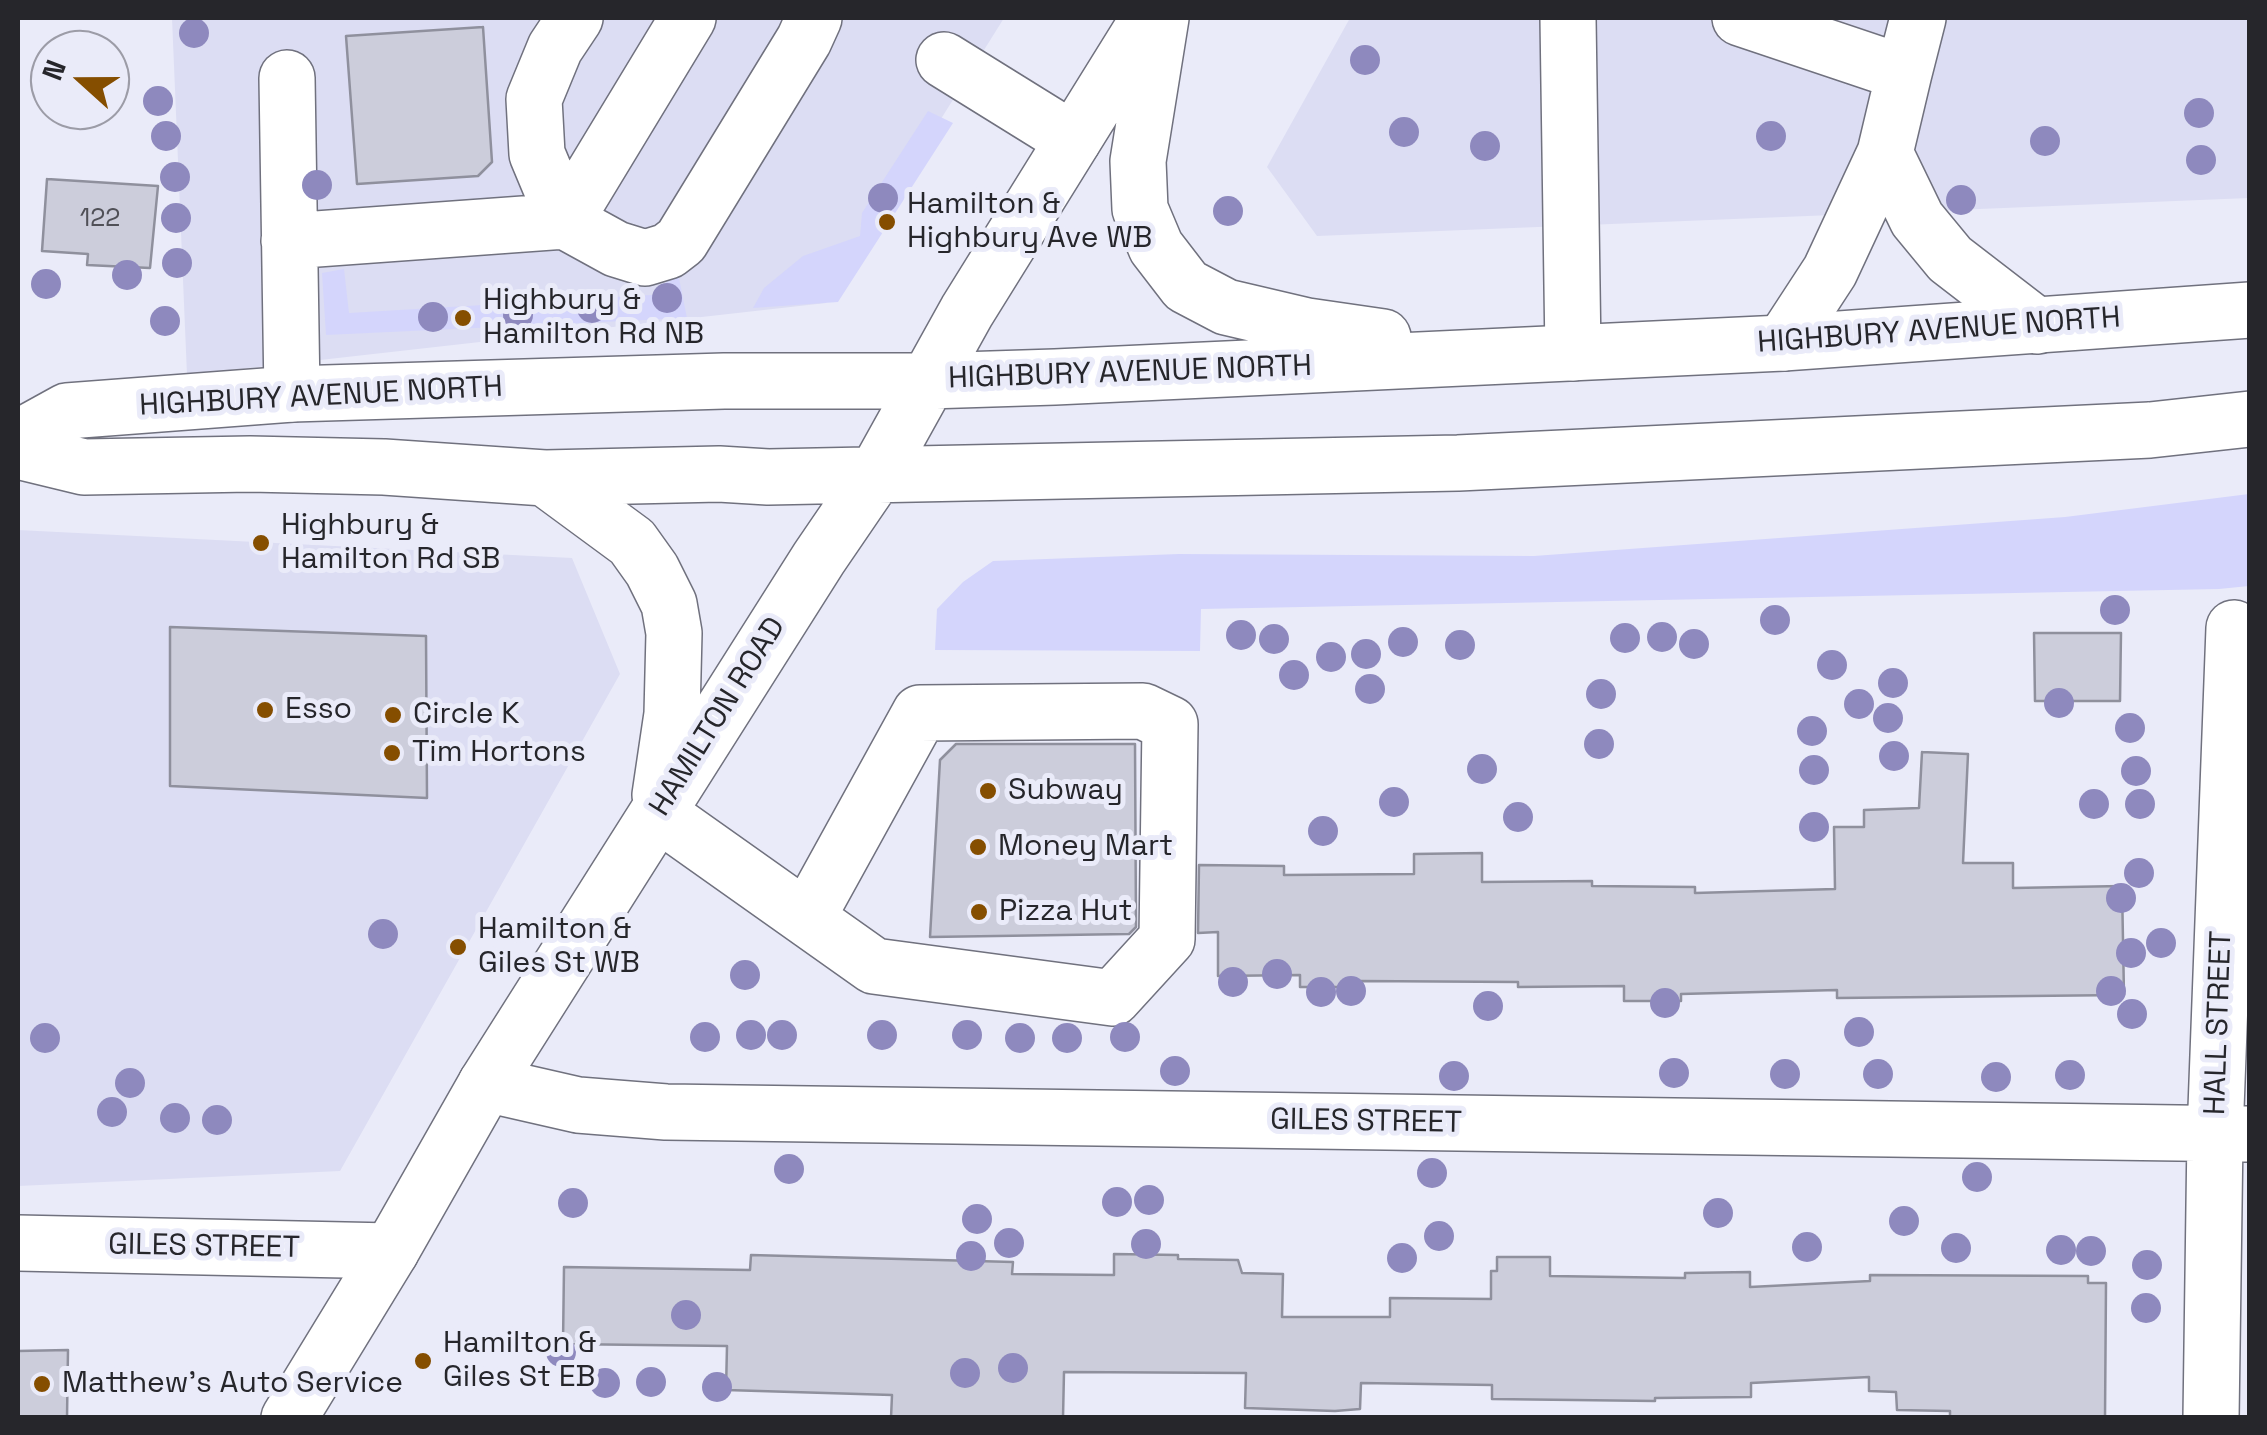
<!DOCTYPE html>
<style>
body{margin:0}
#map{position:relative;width:2267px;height:1435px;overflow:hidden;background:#eaebf9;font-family:"Space Grotesk",sans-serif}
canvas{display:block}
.frame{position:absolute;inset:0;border:20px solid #26262b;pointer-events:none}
.north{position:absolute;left:30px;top:30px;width:100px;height:100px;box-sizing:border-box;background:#eaebf9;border:2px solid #9c9ca7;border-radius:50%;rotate:291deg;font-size:28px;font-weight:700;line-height:40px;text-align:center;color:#26262b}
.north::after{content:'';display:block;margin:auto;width:35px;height:45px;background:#854e00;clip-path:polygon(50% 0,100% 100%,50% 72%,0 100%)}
</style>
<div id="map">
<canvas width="2267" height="1435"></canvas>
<div class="frame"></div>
<div class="north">N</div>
</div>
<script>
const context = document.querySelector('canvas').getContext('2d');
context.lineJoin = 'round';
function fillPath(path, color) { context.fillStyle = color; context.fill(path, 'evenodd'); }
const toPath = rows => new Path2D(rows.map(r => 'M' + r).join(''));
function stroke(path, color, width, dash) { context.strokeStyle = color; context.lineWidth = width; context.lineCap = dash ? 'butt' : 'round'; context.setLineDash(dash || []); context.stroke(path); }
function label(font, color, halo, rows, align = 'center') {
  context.font = font + ' "Space Grotesk",sans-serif'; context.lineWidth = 10; context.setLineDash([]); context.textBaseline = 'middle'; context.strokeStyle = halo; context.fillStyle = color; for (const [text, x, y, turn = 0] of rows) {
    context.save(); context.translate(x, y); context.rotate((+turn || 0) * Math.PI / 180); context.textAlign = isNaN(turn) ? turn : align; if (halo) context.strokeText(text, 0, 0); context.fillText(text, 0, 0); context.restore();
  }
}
const built = toPath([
 [172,18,1004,18,826,303,187,375],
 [1350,18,2249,18,2249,198,1317,236,1267,167],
 [18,530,572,558,620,674,340,1171,18,1186]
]);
const green = toPath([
 [928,111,953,123,838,302,753,308,764,288,803,256,860,236,862,213],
 [673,248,687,318,326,335,322,273,344,269,349,313,668,294,660,250],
 [2249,494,2249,586,2219,589,1201,609,1200,651,935,650,937,609,963,582,993,561,1179,554,1534,556,2065,517]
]);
const building = toPath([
 [483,27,492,162,478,176,357,184,346,36,483,27],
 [47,179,158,186,150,268,87,265,88,254,42,251,47,179],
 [170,627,426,636,427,798,170,786,170,627],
 [2034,633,2121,633,2120,701,2035,701,2034,633],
 [956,744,1135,744,1136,927,1129,934,930,937,940,760,956,744],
 [1922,752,1968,754,1963,863,2013,863,2013,888,2122,886,2124,995,1837,998,1837,990,1681,994,1681,1001,1624,1001,1624,986,1518,987,1518,982,1359,981,1359,987,1300,987,1300,975,1218,976,1218,932,1198,933,1199,865,1284,866,1284,875,1414,874,1414,854,1482,853,1482,882,1592,881,1592,886,1695,887,1695,893,1835,889,1834,827,1864,827,1864,810,1919,808,1922,752],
 [1114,1254,1178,1255,1178,1259,1238,1260,1242,1273,1283,1274,1282,1317,1390,1317,1390,1298,1491,1299,1491,1271,1497,1271,1497,1257,1550,1257,1550,1276,1685,1278,1685,1273,1750,1272,1750,1287,1870,1281,1870,1275,2088,1276,2088,1283,2106,1283,2105,1418,1950,1418,1950,1411,1897,1410,1896,1392,1869,1391,1869,1377,1751,1383,1751,1397,1655,1398,1655,1401,1492,1399,1492,1385,1361,1383,1360,1409,1335,1411,1245,1408,1246,1373,1064,1372,1063,1418,891,1418,892,1395,726,1390,727,1346,563,1344,564,1267,750,1270,751,1255,1013,1262,1012,1274,1114,1275,1114,1254],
 [68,1350,67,1418,18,1418,18,1351,68,1350]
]);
const minor = toPath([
 [1568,18,1573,353],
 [1740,18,1904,73,1885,153],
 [944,60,1073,140],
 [1904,73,1918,18],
 [287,78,292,394],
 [565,221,688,18],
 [565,221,537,154,534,99,555,48,575,18],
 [289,241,565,221,616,249,645,258,668,251,681,241,804,40,814,18],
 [1783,343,1830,271,1885,153,1917,219,1950,259,2037,326],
 [658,813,874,966,1113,998,1167,939,1170,724,1143,711,920,713,807,918],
 [486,1084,578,1105,666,1112,2250,1134],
 [18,1243,391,1251],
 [2211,1418,2215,1135,2234,628]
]);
const major = toPath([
 [1161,18,1138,161,1140,209,1156,247,1186,286,1226,307,1307,326,1383,337],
 [18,438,67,411,292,394,724,381,928,381,1055,377,1783,343,2250,310],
 [18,451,84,467,250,464,384,467,545,478,719,474,768,477,1458,463,2150,430,2250,419],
 [545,478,632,542,652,570,669,604,674,633,672,714,660,795],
 [289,1418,391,1251,486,1084,819,558,877,473,967,311,1149,18]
]);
const trees = [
 [194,33],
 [1365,60],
 [158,101],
 [2199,113],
 [1404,132],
 [166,136],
 [1771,136],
 [2045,141],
 [1485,146],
 [2201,160],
 [175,177],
 [317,185],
 [883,198],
 [1961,200],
 [1228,211],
 [176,218],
 [177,263],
 [127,275],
 [46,284],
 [667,298],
 [592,308],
 [518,315],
 [433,317],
 [165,321],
 [2115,610],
 [1775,620],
 [1241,635],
 [1662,637],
 [1625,638],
 [1274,639],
 [1403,642],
 [1694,644],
 [1460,645],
 [1366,654],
 [1331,657],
 [1832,665],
 [1294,675],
 [1893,683],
 [1370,689],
 [1601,694],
 [2059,703],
 [1859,704],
 [1888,718],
 [2130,728],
 [1812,731],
 [1599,744],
 [1894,756],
 [1482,769],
 [1814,770],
 [2136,771],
 [1394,802],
 [2094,804],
 [2140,804],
 [1518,817],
 [1814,827],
 [1323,831],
 [2139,873],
 [2121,898],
 [383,934],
 [2161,943],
 [2131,953],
 [1277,974],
 [745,975],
 [1233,982],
 [1351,991],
 [2111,991],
 [1321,992],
 [1665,1003],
 [1488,1006],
 [2132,1014],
 [1859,1032],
 [751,1035],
 [782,1035],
 [882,1035],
 [967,1035],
 [705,1037],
 [1125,1037],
 [45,1038],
 [1020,1038],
 [1067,1038],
 [1175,1071],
 [1674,1073],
 [1785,1074],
 [1878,1074],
 [2070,1075],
 [1454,1076],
 [1996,1077],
 [130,1083],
 [112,1112],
 [175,1118],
 [217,1120],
 [789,1169],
 [1432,1173],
 [1977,1177],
 [1149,1200],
 [1117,1202],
 [573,1203],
 [1718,1213],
 [977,1219],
 [1904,1221],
 [1439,1236],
 [1009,1243],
 [1146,1244],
 [1807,1247],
 [1956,1248],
 [2061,1250],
 [2091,1251],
 [971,1256],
 [1402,1258],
 [2147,1265],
 [2146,1308],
 [686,1315],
 [561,1352],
 [1013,1368],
 [965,1373],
 [651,1382],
 [605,1383],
 [717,1387]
];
const markers = [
 [887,222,10,"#854e00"],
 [463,318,10,"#854e00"],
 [261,543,10,"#854e00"],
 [265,710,10,"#854e00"],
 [393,715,10,"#854e00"],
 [392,753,10,"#854e00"],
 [988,791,10,"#854e00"],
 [978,847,10,"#854e00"],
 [979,912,10,"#854e00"],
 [458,947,10,"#854e00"],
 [423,1361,10,"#854e00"],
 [42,1384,10,"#854e00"]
];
const numberNames = [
 ["122",100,219]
];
const poiNames = [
 ["Hamilton &",907,205],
 ["Highbury Ave WB",907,239],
 ["Highbury &",483,301],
 ["Hamilton Rd NB",483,335],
 ["Highbury &",281,526],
 ["Hamilton Rd SB",281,560],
 ["Esso",285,710],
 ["Circle K",413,715],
 ["Tim Hortons",412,753],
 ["Subway",1008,791],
 ["Money Mart",998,847],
 ["Pizza Hut",999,912],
 ["Hamilton &",478,930],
 ["Giles St WB",478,964],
 ["Hamilton &",443,1344],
 ["Giles St EB",443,1378],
 ["Matthew's Auto Service",62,1384]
];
const streetNames = [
 ["HIGHBURY AVENUE NORTH",1939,331,-4],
 ["HIGHBURY AVENUE NORTH",1130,373,-2],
 ["HIGHBURY AVENUE NORTH",321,397,-3],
 ["HAMILTON ROAD",718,717,-58],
 ["HALL STREET",2219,1023,-88],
 ["GILES STREET",1366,1122,1],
 ["GILES STREET",204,1247,1]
];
fillPath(built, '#dcddf3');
fillPath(green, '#d4d5fc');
fillPath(building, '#cccddb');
stroke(building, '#8f909d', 2.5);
stroke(minor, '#70717e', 58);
stroke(major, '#70717e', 58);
stroke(minor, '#fff', 55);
stroke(major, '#fff', 55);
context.fillStyle = '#8e89be';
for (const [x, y] of trees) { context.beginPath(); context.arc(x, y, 15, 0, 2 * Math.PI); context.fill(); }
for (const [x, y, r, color] of markers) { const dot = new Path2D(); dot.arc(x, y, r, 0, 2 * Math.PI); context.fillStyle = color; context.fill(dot); stroke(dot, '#eaebf9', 4); }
label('25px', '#505057', null, numberNames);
label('30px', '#26262b', '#eaebf9', poiNames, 'left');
label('30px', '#26262b', '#eaebf9', streetNames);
</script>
